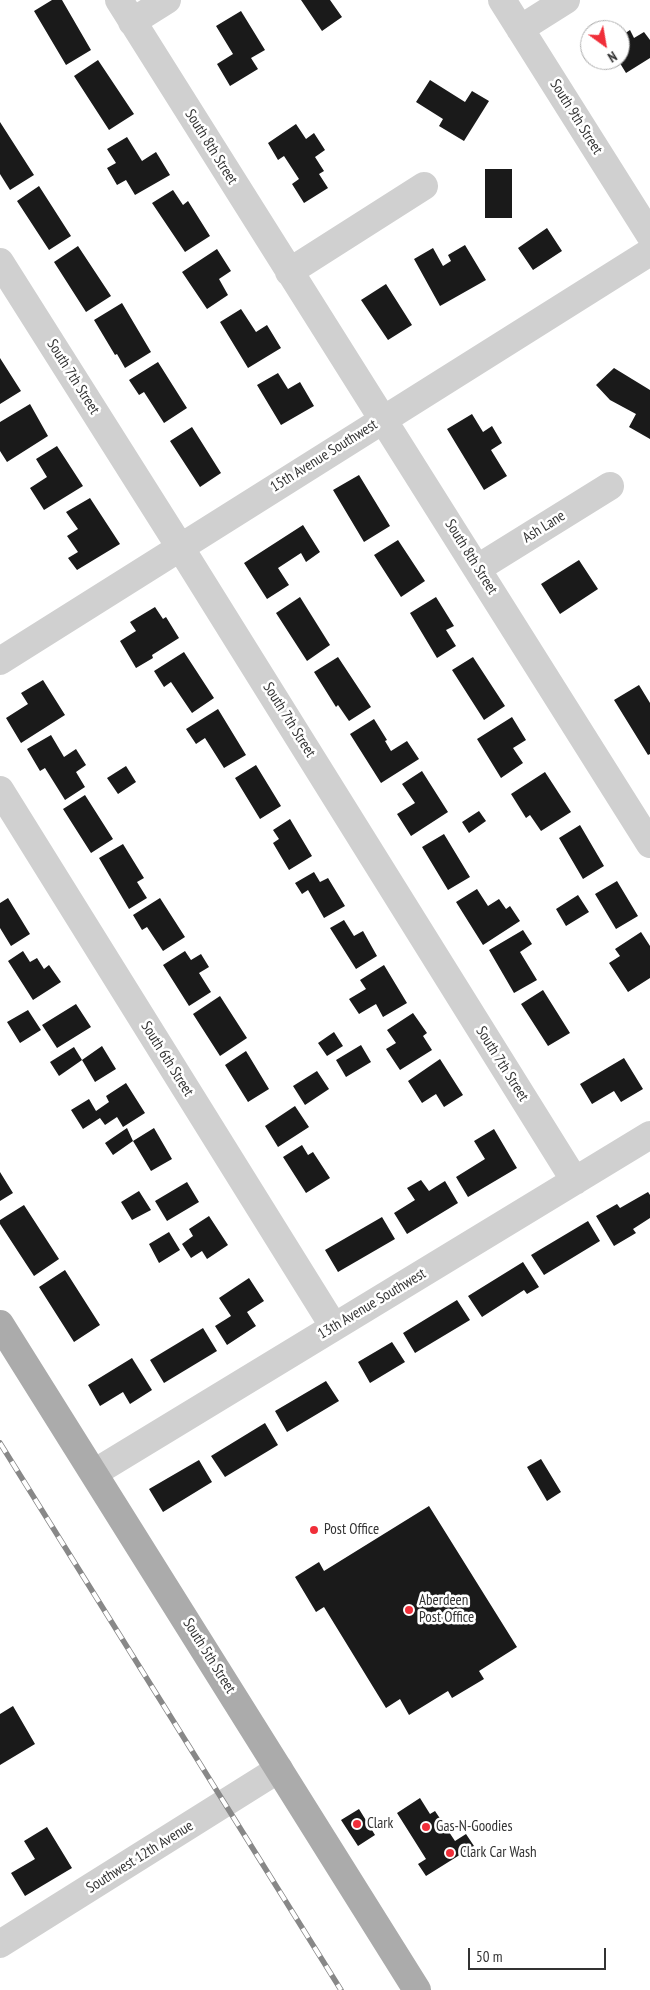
<!DOCTYPE html>
<style>
body{margin:0}
#map{position:relative;width:650px;height:1990px;overflow:hidden;background:#fff;font-family:"PT Sans Narrow",sans-serif}
canvas{display:block}
.north{position:absolute;left:580px;top:20px;width:50px;height:50px;box-sizing:border-box;background:#fff;border:1px solid #adadad;border-radius:50%;rotate:148deg;font-size:14px;font-weight:700;line-height:20px;text-align:center;color:#333}
.north::after{content:'';display:block;margin:auto;width:18px;height:22px;background:#f02e39;clip-path:polygon(50% 0,100% 100%,50% 72%,0 100%)}
.scale{position:absolute;left:468px;top:1948px;width:138px;height:22px;box-sizing:border-box;border:2px solid #333;border-top:0;padding-left:6px;font-size:15px;line-height:18px;white-space:nowrap;color:#333;-webkit-text-stroke:4px #fff;paint-order:stroke}
</style>
<div id="map">
<canvas width="650" height="1990"></canvas>
<div class="north">N</div>
<div class="scale">50 m</div>
</div>
<script>
const ctx = document.querySelector('canvas').getContext('2d');
ctx.lineJoin = 'round';
function fill(path, color) {
  ctx.fillStyle = color;
  ctx.fill(path, 'evenodd');
}
function shape(rows) {
  const path = new Path2D();
  for (const r of rows) {
    path.moveTo(r[0], r[1]);
    for (let i = 2; i < r.length; i += 2) path.lineTo(r[i], r[i + 1]);
  }
  return path;
}
function trace(path, color, width, dash) {
  ctx.strokeStyle = color;
  ctx.lineWidth = width;
  ctx.lineCap = dash ? 'butt' : 'round';
  ctx.setLineDash(dash || []);
  ctx.stroke(path);
}
function drawText(font, color, halo, rows, align = 'center') {
  ctx.font = font + ' "PT Sans Narrow",sans-serif';
  ctx.lineWidth = 5;
  ctx.setLineDash([]);
  ctx.textBaseline = 'middle';
  ctx.strokeStyle = halo;
  ctx.fillStyle = color;
  for (const [text, x, y, turn = 0] of rows) {
    ctx.save();
    ctx.translate(x, y);
    ctx.rotate((+turn || 0) * Math.PI / 180);
    ctx.textAlign = isNaN(turn) ? turn : align;
    if (halo) ctx.strokeText(text, 0, 0);
    ctx.fillText(text, 0, 0);
    ctx.restore();
  }
}
const building = shape([
 [52,0,62,0,91,50,66,65,34,11],
 [301,0,330,0,342,17,322,31],
 [241,11,265,50,251,58,258,69,230,86,217,64,233,54,216,26],
 [619,26,624,34,630,30,634,38,644,32,650,40,650,58,626,73,618,60,620,60,620,30,612,30],
 [98,60,134,114,109,130,74,76],
 [430,80,465,102,472,91,489,101,464,141,439,126,443,119,416,102],
 [0,122,34,175,10,190,0,174],
 [296,124,306,139,314,133,325,150,315,157,324,171,319,174,328,188,304,203,292,184,299,179,284,156,278,160,268,143],
 [127,137,142,161,156,152,170,175,135,195,126,180,117,185,107,168,116,163,107,149],
 [485,169,512,169,512,218,485,218],
 [39,186,71,236,49,250,17,201],
 [173,190,183,205,188,201,210,236,185,252,152,203],
 [547,228,562,251,533,270,518,248],
 [465,245,486,280,440,306,414,259,433,248,443,266,451,261,448,255],
 [78,246,111,296,86,312,54,262],
 [217,249,231,271,219,279,228,295,207,309,182,272],
 [386,284,412,325,388,340,361,300],
 [122,303,151,352,125,368,117,354,115,355,94,320],
 [241,309,256,332,267,325,281,348,248,368,220,322],
 [0,358,21,391,0,404],
 [158,362,187,408,164,423,144,392,139,395,129,380],
 [614,368,650,390,650,439,629,427,636,414,610,400,596,385],
 [278,373,288,389,300,382,314,406,281,425,257,385],
 [30,404,48,436,7,462,0,451,0,422],
 [472,414,483,432,492,426,502,443,491,450,507,476,484,490,447,429],
 [192,427,221,473,200,487,170,441],
 [57,446,83,486,44,510,30,488,47,477,36,459],
 [359,475,390,526,364,542,333,490],
 [90,498,120,544,77,570,68,558,78,552,67,536,78,529,66,512],
 [303,525,320,552,306,562,301,553,278,568,289,585,267,599,244,563],
 [398,540,425,581,401,597,374,555],
 [579,560,598,589,560,614,541,584],
 [300,597,330,645,307,661,276,613],
 [436,597,454,626,446,630,456,646,437,658,410,613],
 [155,607,163,619,166,617,179,638,152,655,153,658,136,668,120,641,136,631,130,622],
 [184,652,214,698,192,713,171,682,164,687,154,671],
 [338,657,371,707,349,721,338,705,336,707,314,672],
 [473,657,505,706,484,720,452,670],
 [43,680,65,715,21,743,6,718,28,704,21,693],
 [639,685,650,703,650,754,648,755,614,700],
 [218,709,246,755,224,768,205,738,196,744,186,729],
 [512,717,526,740,513,748,523,763,501,778,477,739],
 [374,719,387,740,385,741,391,751,407,741,419,759,381,783,350,734],
 [51,735,64,757,76,749,86,765,76,772,85,787,65,800,45,768,40,771,27,749],
 [256,765,281,806,260,819,235,778],
 [126,766,136,782,118,794,107,778],
 [422,771,448,812,411,836,397,814,415,803,402,784],
 [545,772,571,812,541,831,530,815,526,818,511,794],
 [85,795,113,839,91,853,63,809],
 [479,811,486,821,469,833,462,822],
 [290,819,312,856,289,870,273,843,279,839,273,830],
 [580,825,604,866,583,879,559,838],
 [444,834,470,877,448,890,422,847],
 [123,844,144,878,137,882,147,898,129,909,99,858],
 [314,872,320,882,328,878,345,906,324,918,308,890,302,894,295,883],
 [617,881,638,916,616,929,595,894],
 [477,889,488,906,499,899,506,909,510,906,520,921,483,945,456,902],
 [578,895,589,912,566,926,556,909],
 [8,898,30,934,11,946,0,928,0,903],
 [160,898,185,937,163,951,147,927,142,930,133,915],
 [344,920,354,936,363,931,377,956,356,969,330,928],
 [523,930,532,944,520,952,537,980,514,993,489,950],
 [641,932,650,946,650,978,628,992,609,963,620,956,615,949],
 [23,951,30,962,37,958,44,969,49,965,61,982,33,1000,8,961],
 [185,951,191,960,201,954,209,967,199,973,211,992,189,1006,163,965],
 [384,965,407,1003,383,1017,376,1004,359,1014,349,999,366,989,360,980],
 [543,990,570,1033,548,1046,521,1004],
 [220,996,247,1038,220,1056,193,1014],
 [76,1004,91,1027,57,1048,42,1025],
 [28,1010,41,1030,20,1043,7,1022],
 [413,1013,427,1033,423,1036,432,1050,400,1070,386,1049,396,1043,387,1030],
 [334,1032,343,1046,327,1056,318,1043],
 [361,1045,371,1062,346,1077,336,1060],
 [102,1046,116,1069,95,1082,82,1060],
 [74,1047,82,1060,59,1076,50,1062],
 [246,1051,269,1089,248,1102,225,1065],
 [624,1058,643,1089,621,1102,614,1091,592,1104,580,1084],
 [440,1059,463,1095,444,1107,436,1094,422,1103,408,1081],
 [317,1071,329,1089,305,1105,293,1086],
 [126,1083,145,1113,123,1127,117,1117,105,1125,100,1118,83,1129,71,1110,89,1099,96,1111,109,1102,106,1096],
 [295,1106,309,1127,278,1147,265,1126],
 [127,1128,133,1141,154,1128,172,1159,151,1171,133,1141,113,1155,105,1143],
 [494,1129,517,1168,468,1197,456,1177,485,1159,474,1141],
 [302,1145,308,1155,313,1152,330,1178,306,1193,283,1157],
 [0,1172,13,1193,0,1201],
 [421,1180,429,1191,445,1181,458,1203,407,1234,394,1213,415,1200,407,1188],
 [187,1182,199,1202,167,1221,155,1201],
 [139,1191,151,1210,132,1220,121,1202],
 [648,1192,650,1195,650,1218,633,1229,636,1233,614,1246,596,1216,617,1204,620,1208],
 [24,1205,59,1259,34,1276,0,1224,0,1220],
 [209,1216,228,1245,207,1259,202,1251,191,1258,182,1244,193,1236,189,1229],
 [382,1217,395,1239,338,1272,325,1250],
 [588,1221,600,1241,544,1275,531,1255],
 [169,1232,180,1250,159,1263,149,1244],
 [523,1262,539,1287,527,1294,524,1290,482,1317,468,1296],
 [65,1270,100,1325,74,1342,39,1287],
 [249,1278,264,1301,247,1312,256,1326,227,1345,215,1326,231,1316,219,1298],
 [457,1300,470,1320,415,1353,403,1333],
 [203,1328,217,1351,164,1383,150,1360],
 [392,1342,405,1362,370,1383,358,1362],
 [132,1358,152,1390,130,1404,123,1392,100,1406,88,1385],
 [326,1381,339,1401,287,1432,275,1411],
 [265,1423,278,1445,225,1477,211,1456],
 [541,1459,561,1492,547,1501,527,1467],
 [199,1460,212,1482,163,1512,149,1489],
 [429,1506,517,1647,479,1671,484,1679,452,1698,448,1691,409,1715,400,1699,386,1708,324,1607,316,1612,295,1577,319,1562,324,1571],
 [13,1706,35,1744,0,1765,0,1714],
 [420,1798,430,1814,435,1811,455,1841,466,1834,474,1846,426,1876,418,1864,426,1859,397,1813],
 [359,1809,375,1835,358,1846,341,1820],
 [47,1827,72,1868,25,1896,11,1873,35,1859,24,1841]
]);
const minor = shape([
 [119,0,650,844],
 [502,0,650,235],
 [132,22,167,0],
 [520,29,566,0],
 [0,262,180,547,575,1181],
 [289,272,424,186],
 [478,568,610,486],
 [0,661,650,252],
 [0,790,334,1327],
 [94,1473,650,1135],
 [0,1944,279,1769]
]);
const major = shape([
 [0,1324,417,1990]
]);
const rail = shape([
 [0,1443,341,1990]
]);
const markers = [
 [314,1530,5,"#f02e39"],
 [409,1610,5,"#f02e39"],
 [357,1824,5,"#f02e39"],
 [426,1827,5,"#f02e39"],
 [450,1853,5,"#f02e39"]
];
const streetNames = [
 ["South 9th Street",576,117,58],
 ["South 8th Street",211,147,58],
 ["South 7th Street",73,377,58],
 ["15th Avenue Southwest",324,456,-32],
 ["Ash Lane",544,527,-32],
 ["South 8th Street",471,557,58],
 ["South 7th Street",289,720,58],
 ["South 6th Street",167,1059,58],
 ["South 7th Street",502,1064,58],
 ["13th Avenue Southwest",372,1304,-31],
 ["South 5th Street",209,1656,58],
 ["Southwest 12th Avenue",140,1857,-32]
];
const poiNames = [
 ["Post Office",324,1530],
 ["Aberdeen",419,1601],
 ["Post Office",419,1618],
 ["Clark",367,1824],
 ["Gas-N-Goodies",436,1827],
 ["Clark Car Wash",460,1853]
];
fill(building, '#1a1a1a');
trace(minor, '#d0d0d0', 28);
trace(major, '#ababab', 28);
trace(rail, '#888', 5.5);
trace(rail, '#fff', 4, [11]);
for (const [x, y, r, color] of markers) {
  const dot = new Path2D();
  dot.arc(x, y, r, 0, 2 * Math.PI);
  ctx.fillStyle = color;
  ctx.fill(dot);
  trace(dot, '#fff', 2);
}
drawText('15px', '#333', '#fff', streetNames);
drawText('15px', '#333', '#fff', poiNames, 'left');
</script>
